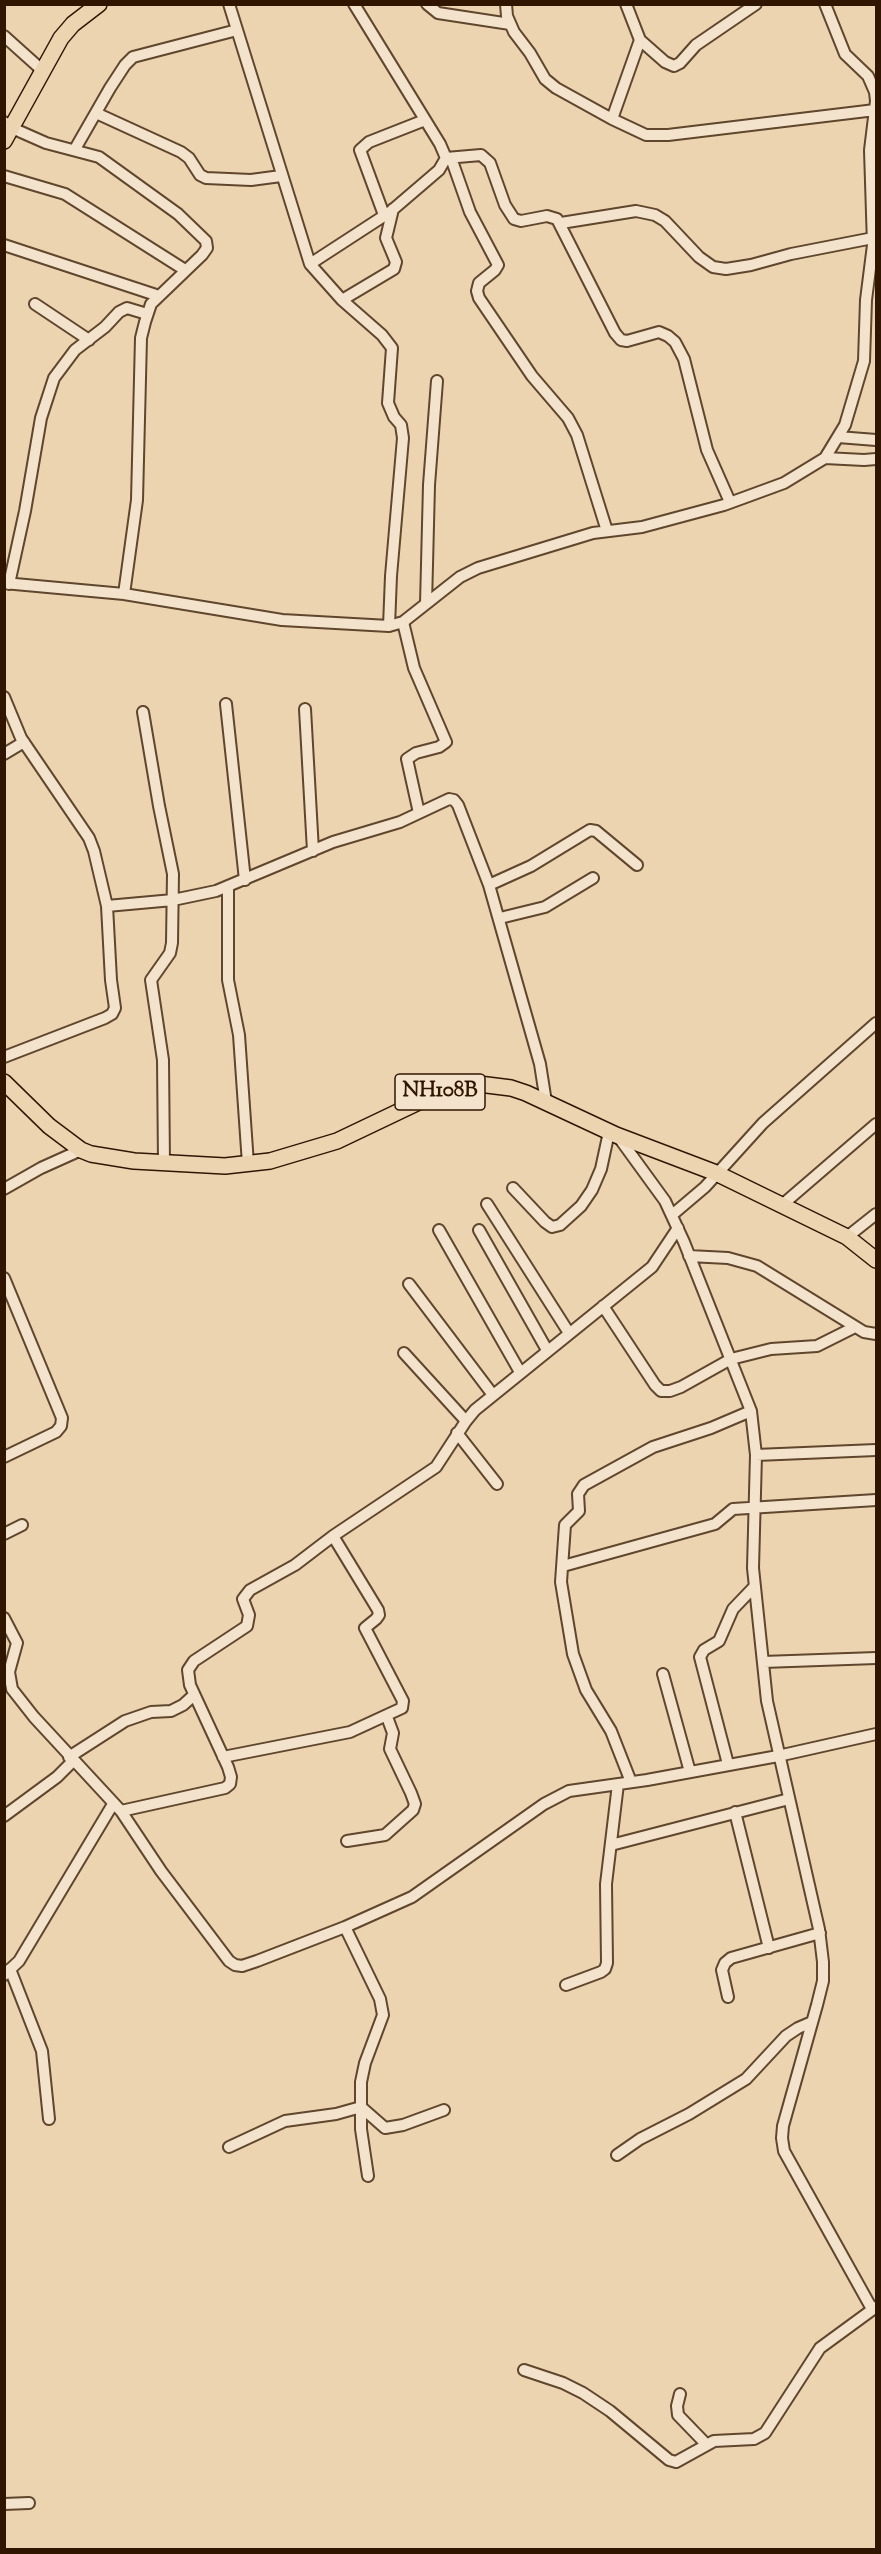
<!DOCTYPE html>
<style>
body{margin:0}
#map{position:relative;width:881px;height:2554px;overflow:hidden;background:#ecd4b1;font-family:"Sorts Mill Goudy",serif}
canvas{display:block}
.frame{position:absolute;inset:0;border:6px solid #301600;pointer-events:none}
</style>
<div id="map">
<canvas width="881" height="2554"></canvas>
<div class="frame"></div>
</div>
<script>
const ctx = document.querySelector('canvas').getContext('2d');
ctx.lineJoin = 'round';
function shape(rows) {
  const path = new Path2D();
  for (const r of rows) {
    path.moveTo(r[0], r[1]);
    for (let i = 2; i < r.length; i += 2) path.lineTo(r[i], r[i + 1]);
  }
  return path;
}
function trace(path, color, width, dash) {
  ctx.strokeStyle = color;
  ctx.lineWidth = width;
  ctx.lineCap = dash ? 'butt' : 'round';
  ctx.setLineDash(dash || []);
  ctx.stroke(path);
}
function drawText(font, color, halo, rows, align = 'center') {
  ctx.font = font + ' "Sorts Mill Goudy",serif';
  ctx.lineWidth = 4.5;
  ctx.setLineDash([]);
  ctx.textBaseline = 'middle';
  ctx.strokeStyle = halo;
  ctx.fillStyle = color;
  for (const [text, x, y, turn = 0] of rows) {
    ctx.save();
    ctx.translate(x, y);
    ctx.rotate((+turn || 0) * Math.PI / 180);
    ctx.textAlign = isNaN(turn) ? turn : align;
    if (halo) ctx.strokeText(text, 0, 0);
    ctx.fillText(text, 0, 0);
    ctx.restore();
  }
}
const minor = shape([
 [229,4,310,264,390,212,439,170,446,158,440,144,354,4],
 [427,4,438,13,510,24],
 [506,4,507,16,514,32,530,53,545,79,556,88,612,119,646,135,668,135,875,110],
 [4,36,43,71],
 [640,40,665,62,674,66,680,63,696,45,756,4],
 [96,113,181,152,189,158,200,175,206,178,251,180,281,176],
 [612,119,640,40,626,4],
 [4,122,12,128,46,143,99,157,178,214,206,241,207,248,202,255,151,304,145,322,141,338,137,500,124,594],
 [75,149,110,88,125,65,133,57,237,30],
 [446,158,481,155,490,163,505,205,514,219,521,221,547,216,557,219,615,333,621,340,627,341,659,332,668,336,675,342,684,359,707,450,730,502],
 [451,158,470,212,498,265,495,270,479,283,477,291,479,298,532,376,568,418,577,435,607,531],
 [4,176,65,194,185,270],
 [384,215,360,150,369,142,425,120],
 [561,223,636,211,655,215,665,221,699,257,713,267,726,269,751,265,791,254,873,238],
 [4,245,159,296],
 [310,264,342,300,382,335,392,348,388,403,394,417,401,425,403,438,391,576,389,626],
 [342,300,394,269,396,262,386,238,393,209],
 [35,304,89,340],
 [838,437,876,440],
 [825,458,864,460,876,459],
 [4,583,124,594,282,620,389,626,403,622,460,577,478,568,593,533,642,527,724,505,784,483,825,458,845,425,864,361,866,300,873,245,870,150,876,101,875,92,868,76,845,54,825,4],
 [9,584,25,511,41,418,54,378,75,350,105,327,119,312,127,308,147,314],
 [426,604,429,485,437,381],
 [403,622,414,668,446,742,439,747,416,753,407,759,419,813],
 [4,697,21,738,89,838,94,851,107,906,111,980,115,1008,112,1014,105,1018,4,1057],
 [226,704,245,880],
 [305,709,313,851],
 [143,712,159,806,173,874,172,943,170,953,151,980,163,1060,164,1163],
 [4,754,24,742],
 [228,886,228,980,239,1035,248,1164],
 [107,906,173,900,216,891,333,842,400,822,449,799,454,800,458,805,489,885],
 [500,918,545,907,593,878],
 [546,1102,540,1064,489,885,531,866,590,830,596,831,637,865],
 [617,1135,665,1201,684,1242,751,1411,756,1455,753,1568,767,1701,819,1929,823,1962,823,1981,817,2005,783,2126,782,2138,784,2151,872,2309],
 [513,1188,545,1222,552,1227,560,1225,581,1206,592,1190,601,1169,609,1132],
 [4,1189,41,1168,81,1150],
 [487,1204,569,1333],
 [782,1205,876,1124],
 [672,1215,705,1187,763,1123,876,1023],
 [439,1230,520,1372],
 [479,1230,547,1350],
 [847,1237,876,1214],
 [689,1256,728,1258,757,1266,864,1332,876,1334],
 [4,1278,62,1418,61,1426,56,1432,4,1457],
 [409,1284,493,1395],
 [603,1306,655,1385,661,1391,670,1391,681,1387,731,1359,771,1349,817,1346,855,1327],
 [404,1353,466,1421],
 [457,1433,497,1484],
 [756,1455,876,1450],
 [4,1534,22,1525],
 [563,1566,715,1524,733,1509,876,1500],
 [4,1618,17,1643,9,1672,12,1689,34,1717,121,1811,161,1871,229,1961,235,1965,242,1966,257,1961,345,1927,412,1897,544,1804,569,1791,647,1780,778,1756,876,1734],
 [763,1662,876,1658],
 [663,1674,690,1772],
 [69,1757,125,1721,151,1712,171,1711,183,1705,194,1695],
 [223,1757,350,1732,402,1708,403,1701,365,1628,376,1619,379,1615,378,1610,333,1536],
 [728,1764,700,1657,704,1650,719,1641,733,1609,755,1586],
 [631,1782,611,1731,586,1690,573,1654,561,1582,565,1525,579,1511,578,1494,584,1485,653,1447,711,1428,751,1411],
 [121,1811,225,1788,230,1784,231,1777,228,1767,190,1685,188,1670,194,1661,247,1626,249,1615,243,1599,250,1590,295,1565,333,1536,436,1467,466,1421,475,1410,652,1267,678,1228],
 [735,1812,769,1948],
 [4,1816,57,1777,73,1761],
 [347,1841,385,1835,413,1810,415,1804,411,1793,390,1749,393,1733,387,1717],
 [611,1845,789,1799],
 [345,1927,380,1999,383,2015,365,2063,361,2082,361,2129,368,2176],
 [10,1969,42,2051,49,2119],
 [4,1975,19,1961,113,1804],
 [566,1985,601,1972,605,1969,607,1963,606,1884,618,1784],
 [728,1997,722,1970,725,1963,731,1958,820,1933],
 [229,2147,285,2121,336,2114,361,2107,385,2128,403,2125,444,2110],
 [617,2155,640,2139,689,2114,746,2079,786,2036,798,2028,812,2022],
 [524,2370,563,2383,583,2393,610,2411,669,2460,676,2462,714,2441,754,2439,765,2433,820,2348,876,2307],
 [680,2394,677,2406,678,2415,706,2444],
 [4,2504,29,2503]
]);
const highway = shape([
 [4,141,61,38,73,24,99,4],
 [4,1082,49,1126,81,1150,91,1154,134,1161,225,1166,270,1161,337,1141,444,1090,479,1084,511,1088,526,1093,616,1135,716,1173,847,1237,876,1260]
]);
const shields = [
 [440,1092,90]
];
const shieldNames = [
 ["NH108B",440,1092]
];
trace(minor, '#5f462c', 14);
trace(highway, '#301600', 18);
trace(minor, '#f3e3cc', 10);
trace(highway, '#ecd4b1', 15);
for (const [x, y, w] of shields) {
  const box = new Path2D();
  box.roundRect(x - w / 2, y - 18, w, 36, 4.5);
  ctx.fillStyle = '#f3e3cc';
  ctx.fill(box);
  trace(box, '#301600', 1.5);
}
drawText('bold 21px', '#301600', null, shieldNames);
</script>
